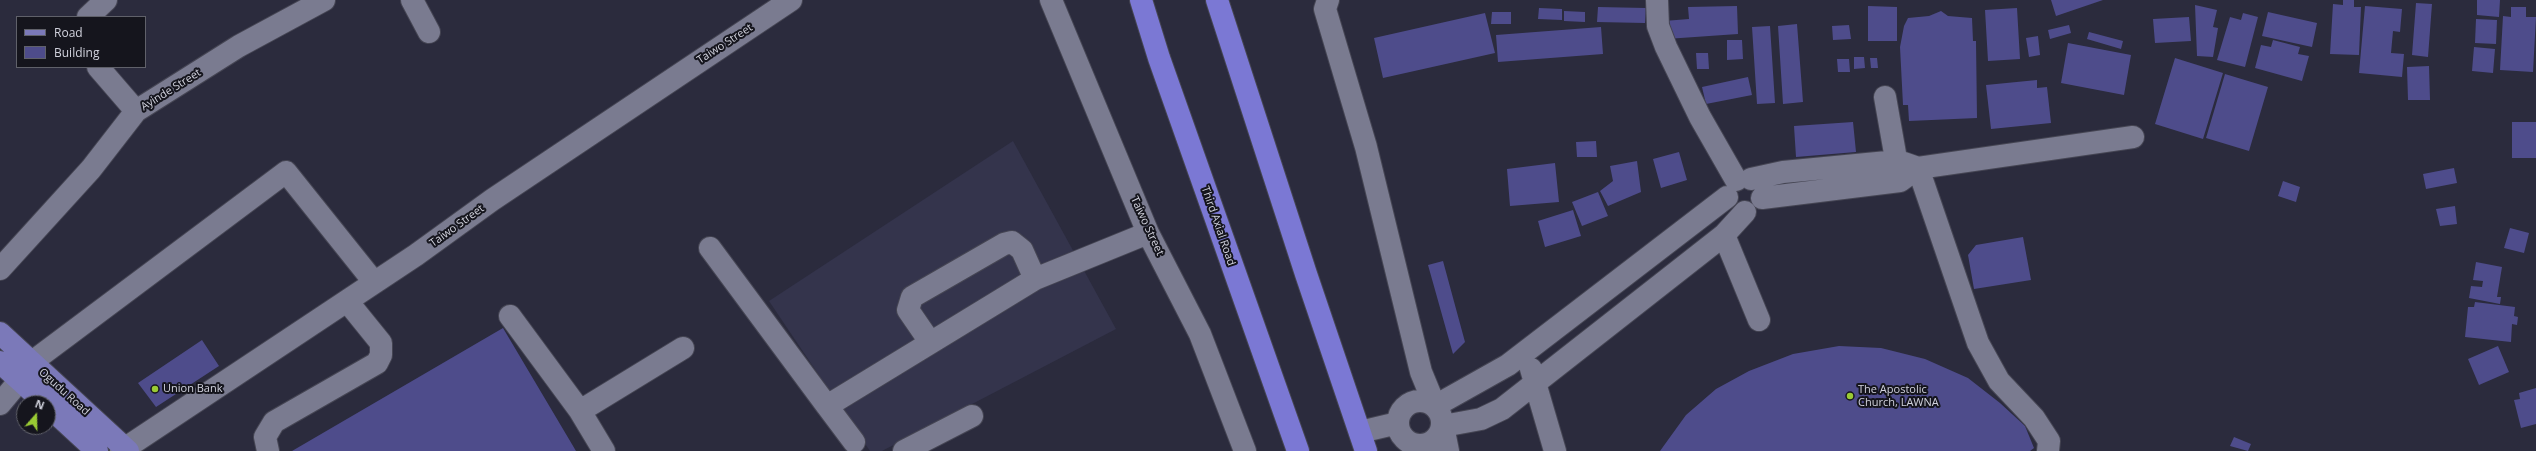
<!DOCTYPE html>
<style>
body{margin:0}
#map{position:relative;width:2536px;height:451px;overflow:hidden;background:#2b2b3d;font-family:"Open Sans",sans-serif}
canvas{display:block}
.legend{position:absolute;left:16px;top:16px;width:130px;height:52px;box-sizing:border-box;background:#15151d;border:1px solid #60616a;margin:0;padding:5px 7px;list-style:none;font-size:12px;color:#d1d2dd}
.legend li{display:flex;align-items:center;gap:8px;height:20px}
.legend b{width:20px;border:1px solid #60616a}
.north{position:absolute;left:16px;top:395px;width:40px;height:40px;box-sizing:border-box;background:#15151d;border:1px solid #60616a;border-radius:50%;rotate:20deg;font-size:11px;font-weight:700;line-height:16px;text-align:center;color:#d1d2dd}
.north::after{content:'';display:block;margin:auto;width:14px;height:18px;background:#9acb34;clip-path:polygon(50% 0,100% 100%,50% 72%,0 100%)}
</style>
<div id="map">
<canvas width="2536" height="451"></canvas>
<ul class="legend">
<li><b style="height:5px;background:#7b79b9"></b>Road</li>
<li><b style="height:11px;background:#4e4c8b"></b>Building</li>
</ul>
<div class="north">N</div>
</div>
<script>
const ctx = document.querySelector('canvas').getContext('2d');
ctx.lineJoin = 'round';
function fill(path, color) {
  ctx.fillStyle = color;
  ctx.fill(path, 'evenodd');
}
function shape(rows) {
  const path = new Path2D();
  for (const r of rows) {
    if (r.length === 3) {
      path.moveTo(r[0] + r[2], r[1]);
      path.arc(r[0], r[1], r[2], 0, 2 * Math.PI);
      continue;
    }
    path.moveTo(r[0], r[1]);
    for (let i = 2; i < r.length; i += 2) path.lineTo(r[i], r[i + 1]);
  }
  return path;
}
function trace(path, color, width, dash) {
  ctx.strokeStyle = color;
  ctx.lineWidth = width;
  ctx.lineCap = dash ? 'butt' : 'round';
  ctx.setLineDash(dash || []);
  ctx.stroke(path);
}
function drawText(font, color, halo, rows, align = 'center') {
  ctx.font = font + ' "Open Sans",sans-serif';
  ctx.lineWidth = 4;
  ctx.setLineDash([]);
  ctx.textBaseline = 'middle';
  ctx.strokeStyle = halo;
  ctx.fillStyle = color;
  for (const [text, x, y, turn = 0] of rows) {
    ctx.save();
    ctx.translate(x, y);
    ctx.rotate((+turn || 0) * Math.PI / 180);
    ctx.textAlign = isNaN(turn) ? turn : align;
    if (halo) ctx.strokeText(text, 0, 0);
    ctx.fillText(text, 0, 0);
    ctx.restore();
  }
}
const built = shape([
 [1013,141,1116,329,882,451,870,451,769,301]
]);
const building = shape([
 [2051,0,2103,0,2056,16],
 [2343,0,2354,0,2354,7,2361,7,2359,55,2330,54,2333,4,2343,5],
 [2477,0,2500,0,2499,17,2477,15],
 [2416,3,2432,4,2428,57,2412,55],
 [2195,5,2217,10,2213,27,2218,28,2213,57,2197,56],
 [1737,6,1738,34,1666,39,1664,21,1689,19,1688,7],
 [1868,6,1897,7,1897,41,1868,41],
 [2365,6,2402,9,2400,32,2393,31,2391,53,2404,54,2402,77,2359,73],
 [1598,7,1646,8,1645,23,1597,22],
 [2511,7,2526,7,2526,17,2536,17,2533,72,2500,70,2503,16,2511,17],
 [1539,8,1562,9,1562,20,1538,19],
 [2017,8,2020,59,1988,61,1985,10],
 [1564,11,1585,12,1585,22,1564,21],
 [1941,11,1948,16,1972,18,1973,41,1976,41,1977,118,1909,121,1908,105,1903,105,1900,47,1904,26,1908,18,1929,16],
 [1492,12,1511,12,1511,24,1491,24],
 [2268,12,2317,23,2312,47,2262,36],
 [1485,13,1495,53,1383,78,1374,38],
 [2243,13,2258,17,2245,67,2217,60,2230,17,2241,20],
 [2189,17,2191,41,2155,43,2153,19],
 [2476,19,2497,20,2496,44,2475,43],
 [1797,24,1803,102,1783,104,1778,26],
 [1849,25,1851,39,1833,40,1832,26],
 [2069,25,2071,33,2050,39,2048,30],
 [1770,26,1775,103,1757,104,1752,27],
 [1601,27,1603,54,1498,62,1496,35],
 [2089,32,2123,41,2121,49,2087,39],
 [2038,36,2040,55,2029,57,2026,38],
 [1727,40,1742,40,1743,59,1727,60],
 [2273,40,2300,47,2298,54,2309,56,2302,81,2255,68,2261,45,2271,47],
 [2068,43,2131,55,2124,95,2061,83],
 [2474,47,2495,49,2493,73,2472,71],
 [1696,53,1708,53,1709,69,1697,69],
 [1854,57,1864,57,1865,68,1854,69],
 [1870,58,1877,58,1878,68,1871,68],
 [2175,58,2223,73,2203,139,2155,124],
 [1837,59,1849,59,1850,72,1838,72],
 [2429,66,2430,100,2408,100,2407,67],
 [2225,74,2268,87,2249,151,2206,138],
 [1748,77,1752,95,1706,104,1702,87],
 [2037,80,2037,88,2047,87,2051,123,1991,129,1986,85],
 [1853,122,1856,152,1796,157,1794,126],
 [2512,122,2536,122,2536,158,2512,158],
 [1596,141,1597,157,1577,157,1576,142],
 [1679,152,1687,180,1661,188,1653,159],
 [1637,161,1641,192,1608,206,1600,191,1613,181,1610,166],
 [1555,163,1559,202,1510,206,1507,169],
 [2454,168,2457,183,2426,189,2423,174],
 [2283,181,2300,187,2296,202,2278,196],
 [1598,192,1608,216,1582,226,1572,202],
 [2455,206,2457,224,2440,226,2436,209],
 [1573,210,1581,236,1545,247,1538,221],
 [2510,228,2529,233,2524,253,2504,248],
 [2023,237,2031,280,1974,289,1968,255,1976,245],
 [1443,261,1465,342,1453,354,1428,265],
 [2476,262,2502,267,2497,297,2501,297,2500,304,2469,298,2471,286,2482,287,2483,281,2473,280],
 [2475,302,2515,307,2514,316,2518,317,2517,325,2512,324,2511,342,2465,337,2468,307,2474,307],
 [503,328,576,451,292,451],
 [202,340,219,366,156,407,138,383],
 [1839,346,1881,348,1925,359,1968,378,2000,403,2025,426,2034,448,2030,451,1660,451,1686,415,1716,389,1749,371,1793,354],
 [2498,346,2509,372,2479,385,2468,359],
 [2536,388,2536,424,2521,428,2514,400,2520,399,2519,393],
 [2234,437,2251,444,2248,451,2230,446]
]);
const minor = shape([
 [412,0,429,32],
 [1051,0,1148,233,1200,334,1245,451],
 [1328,0,1325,9,1366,147,1421,372,1435,406,1508,365,1727,197],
 [1657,0,1658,26,1666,47,1700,117,1736,180],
 [88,17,106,0],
 [98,67,136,111],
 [1885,97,1899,176],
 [1918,168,1978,343,1999,381,2034,418,2049,441,2048,451],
 [1751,179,1783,172,1898,161,1918,168],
 [1762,198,1900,181,1918,168,2133,137],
 [1724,235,1759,320],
 [710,248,827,406,1035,279,1148,233],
 [0,269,91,169,136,111,239,46,324,0],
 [510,316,580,411,604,451],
 [930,342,908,310,912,297,1004,244,1012,242,1022,250,1035,279],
 [32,362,286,172,374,282],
 [1531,369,1555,451],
 [1420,423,22],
 [0,404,20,380],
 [827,406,854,442],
 [580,411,683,348],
 [1360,432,1398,423],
 [121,451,416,255,492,200,791,0],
 [268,451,265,437,274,422,377,363,381,355,381,343,347,301],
 [904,451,972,416],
 [1448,451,1443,426,1481,419,1502,409,1724,235,1745,212]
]);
const major = shape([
 [0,333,128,451],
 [0,362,45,403],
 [48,406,97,451]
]);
const highway = shape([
 [1141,0,1159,58,1298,451],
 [1217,0,1306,274,1366,451]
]);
const markers = [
 [155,389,4,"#9acb34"],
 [1850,396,4,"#9acb34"]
];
const streetNames = [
 ["Taiwo Street",725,44,-33],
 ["Ayinde Street",171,90,-32],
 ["Taiwo Street",457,226,-36],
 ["Taiwo Street",1147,226,65],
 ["Third Axial Road",1218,226,71],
 ["Ogudu Road",64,392,42]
];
const poiNames = [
 ["Union Bank",163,389],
 ["The Apostolic",1858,390],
 ["Church, LAWNA",1858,403]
];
fill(built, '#34344c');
fill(building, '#4e4c8b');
trace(minor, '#454553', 24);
trace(major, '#454553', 24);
trace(highway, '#454553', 24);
trace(minor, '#7a7b90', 22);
trace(major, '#7b79b9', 22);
trace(highway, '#7b78d4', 22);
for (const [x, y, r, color] of markers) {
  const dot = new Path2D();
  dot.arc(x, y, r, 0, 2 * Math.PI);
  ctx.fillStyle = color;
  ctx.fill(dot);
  trace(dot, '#15151d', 1.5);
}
drawText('11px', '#d1d2dd', '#15151d', streetNames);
drawText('11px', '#d1d2dd', '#15151d', poiNames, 'left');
</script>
